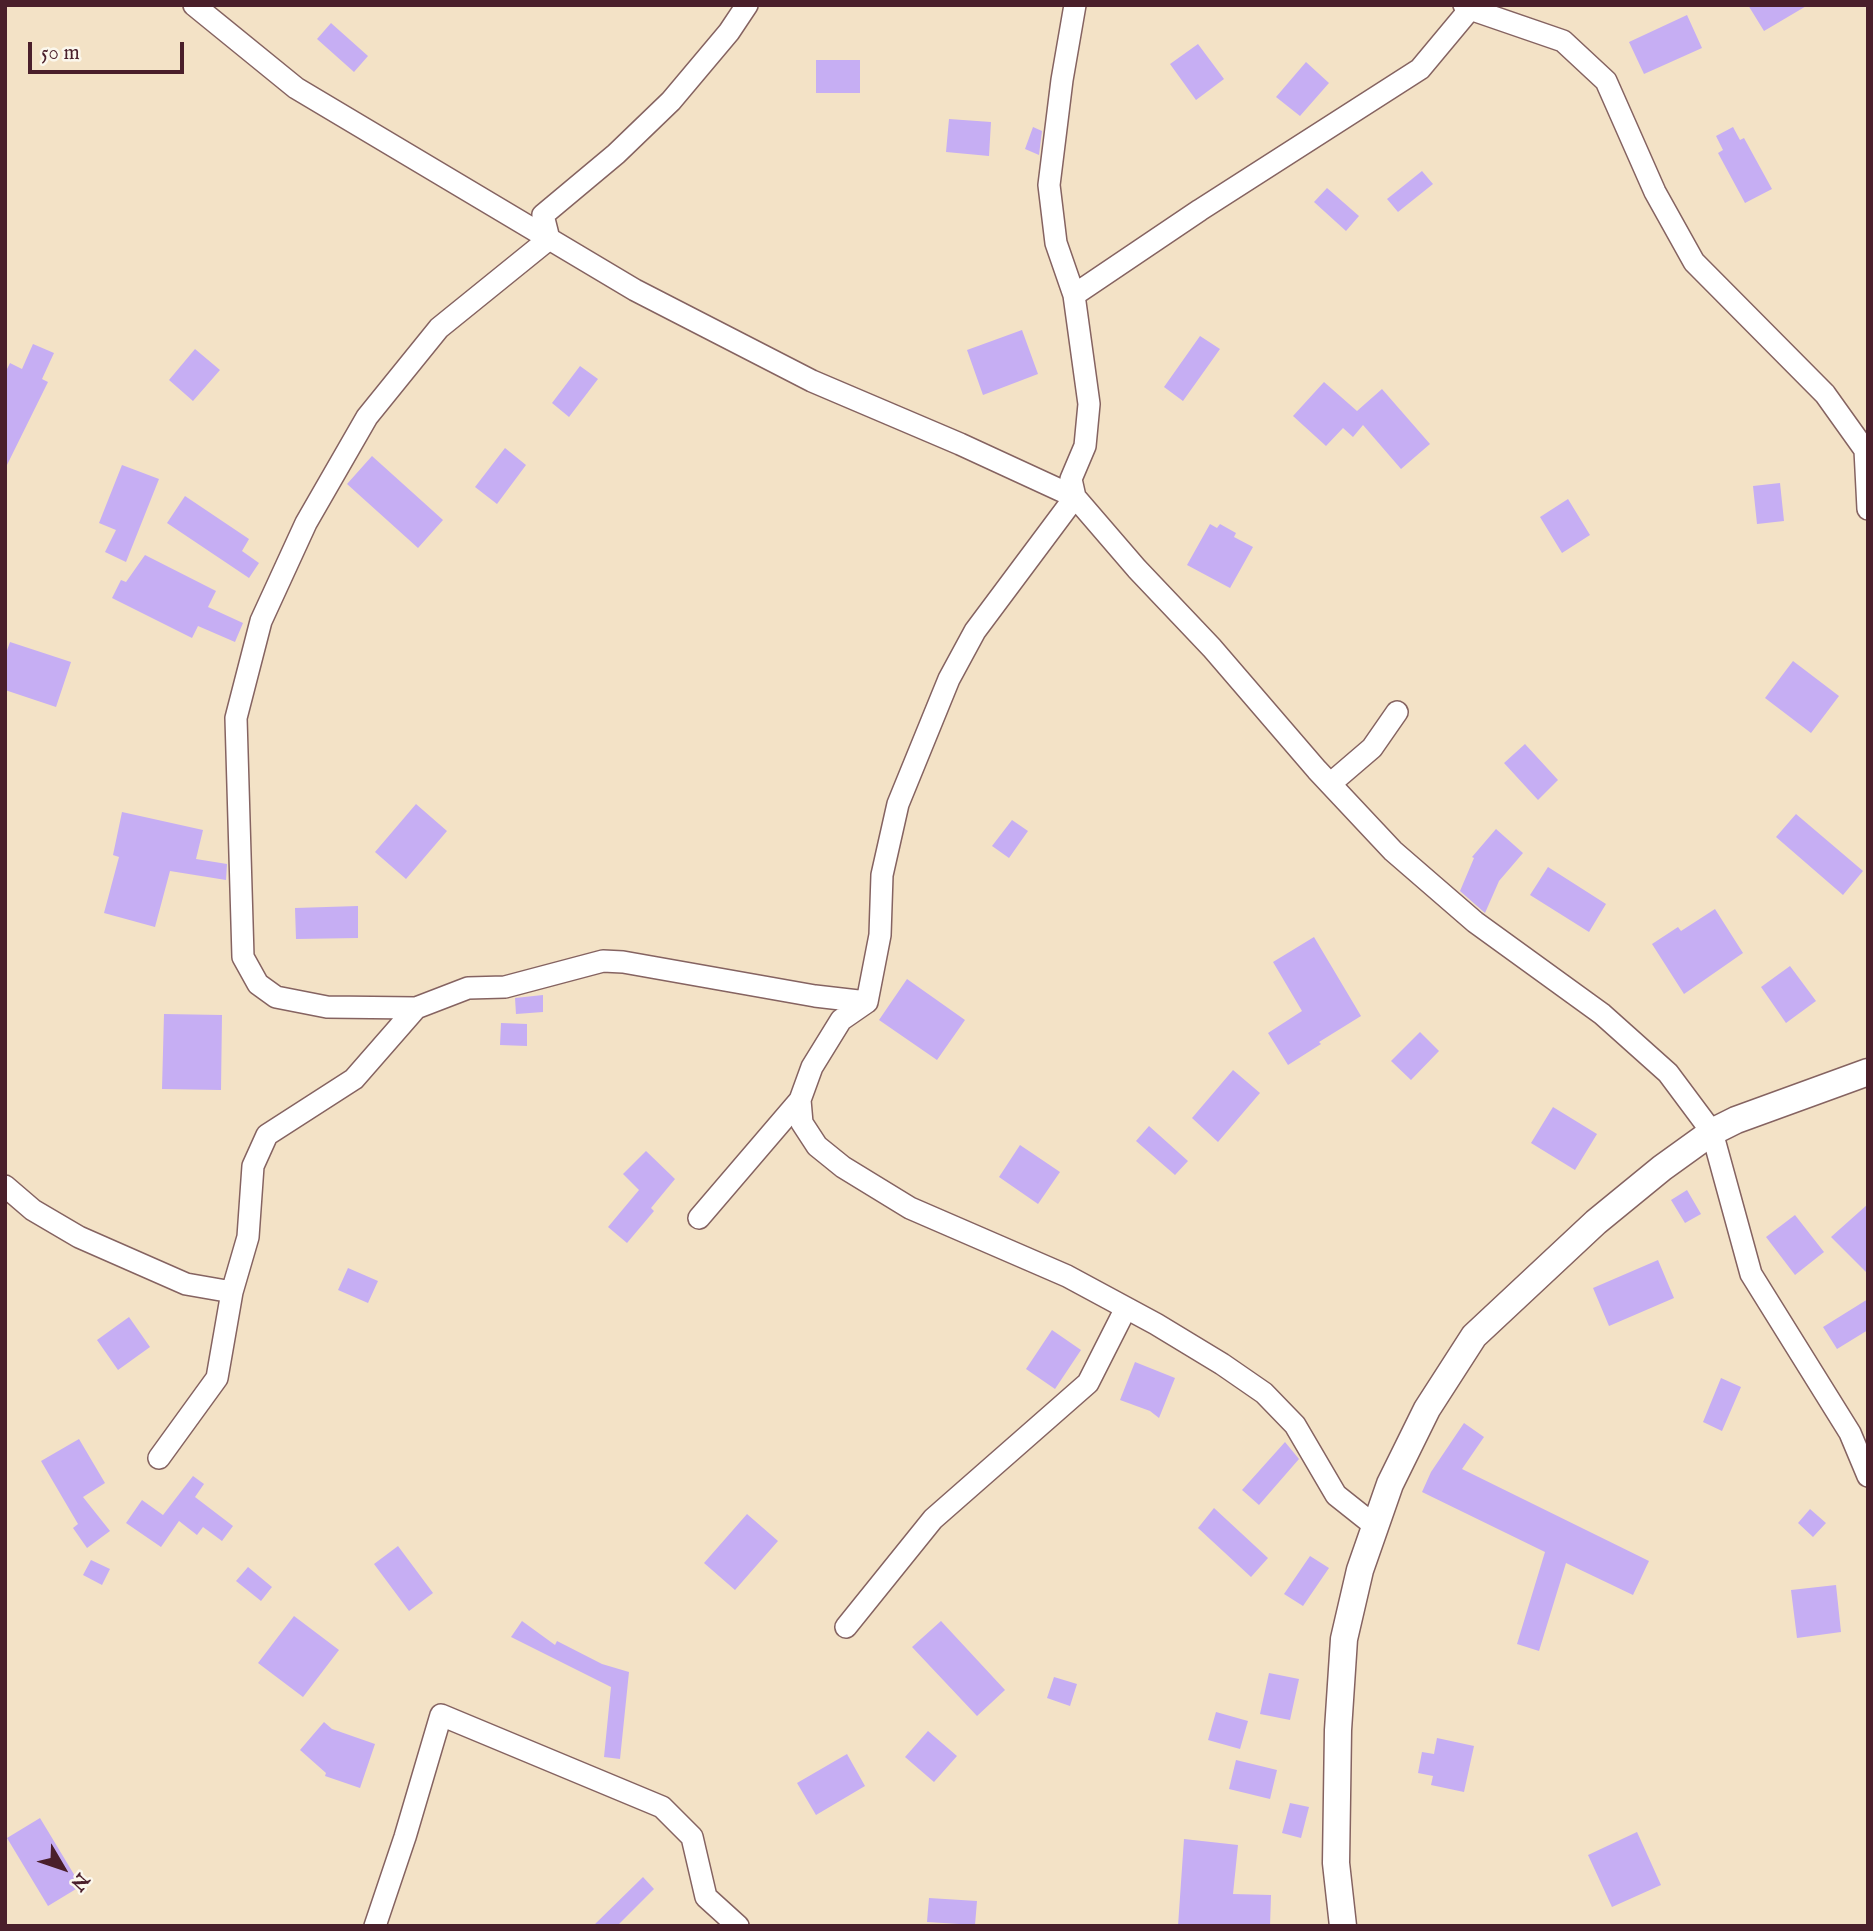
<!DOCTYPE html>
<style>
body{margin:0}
#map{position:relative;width:1873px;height:1931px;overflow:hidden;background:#f3e2c6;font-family:"IM FELL English",serif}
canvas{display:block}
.frame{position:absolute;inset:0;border:7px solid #4a1f2b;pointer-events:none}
.north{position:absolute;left:28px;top:1833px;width:70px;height:70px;-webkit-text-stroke:5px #fbf7ec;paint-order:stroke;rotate:129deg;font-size:19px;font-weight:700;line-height:28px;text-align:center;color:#4a1f2b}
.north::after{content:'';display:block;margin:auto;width:24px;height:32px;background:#4a1f2b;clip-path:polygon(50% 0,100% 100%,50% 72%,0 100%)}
.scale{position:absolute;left:28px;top:42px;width:156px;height:32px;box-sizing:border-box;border:4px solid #4a1f2b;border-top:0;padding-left:9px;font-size:21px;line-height:24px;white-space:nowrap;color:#4a1f2b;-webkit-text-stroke:5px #fbf7ec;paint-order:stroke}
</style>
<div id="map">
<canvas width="1873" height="1931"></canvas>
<div class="frame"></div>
<div class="north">N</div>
<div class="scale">50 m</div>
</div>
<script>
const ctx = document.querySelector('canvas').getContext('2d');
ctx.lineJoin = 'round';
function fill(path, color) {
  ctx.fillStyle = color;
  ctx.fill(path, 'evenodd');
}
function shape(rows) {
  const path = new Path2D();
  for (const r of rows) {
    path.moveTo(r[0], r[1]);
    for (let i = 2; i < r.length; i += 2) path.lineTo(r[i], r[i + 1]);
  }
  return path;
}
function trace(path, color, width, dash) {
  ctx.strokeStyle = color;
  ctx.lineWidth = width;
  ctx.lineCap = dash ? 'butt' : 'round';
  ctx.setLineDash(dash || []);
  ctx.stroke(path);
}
const building = shape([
 [1748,5,1808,5,1764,31],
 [1687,15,1702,48,1644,74,1629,42],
 [331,23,368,56,354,72,317,39],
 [1198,44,1224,79,1196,100,1170,64],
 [816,60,860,60,860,93,816,93],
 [1306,62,1329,83,1300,116,1276,97],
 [949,119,991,122,989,156,946,152],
 [1033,127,1042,131,1039,155,1025,149],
 [1733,127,1740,140,1744,138,1772,189,1745,203,1718,153,1723,150,1716,136],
 [1422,171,1433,184,1398,212,1387,199],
 [1327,188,1359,216,1346,231,1314,202],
 [1022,330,1038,374,983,395,967,350],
 [1200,336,1220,349,1183,401,1164,387],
 [33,344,54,353,42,379,48,382,5,469,5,373,10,363,22,369],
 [195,349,220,370,193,401,169,380],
 [580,366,598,379,569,417,552,403],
 [1324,382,1357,411,1382,389,1430,444,1401,469,1363,425,1353,437,1343,428,1326,446,1293,416],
 [505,448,526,465,497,504,475,487],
 [372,456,443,520,418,548,347,484],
 [122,465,159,479,126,562,105,552,116,530,99,523],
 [1780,483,1784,521,1757,524,1753,486],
 [185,496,249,539,242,551,259,563,249,578,167,523],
 [1568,499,1590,535,1562,553,1540,517],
 [1210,524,1217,528,1220,524,1236,533,1234,537,1253,547,1230,588,1187,565],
 [145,555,216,591,208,607,243,623,235,642,198,626,192,638,112,598,121,580,126,582],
 [10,642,71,662,56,707,5,690,5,656],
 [1793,661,1839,696,1811,733,1765,698],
 [1525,744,1558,780,1538,800,1504,763],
 [416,804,447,831,406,879,375,852],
 [122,812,203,830,196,859,227,864,226,880,170,871,155,927,104,913,119,857,113,855],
 [1796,814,1863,871,1843,895,1776,837],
 [1012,820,1028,831,1009,858,992,846],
 [1496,829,1523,853,1499,881,1485,913,1460,891,1474,858,1472,857],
 [1548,867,1606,904,1589,932,1530,895],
 [358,906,358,938,296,939,295,908],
 [1715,909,1743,953,1684,994,1652,944,1678,927,1681,931],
 [1314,937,1361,1016,1319,1042,1321,1044,1288,1065,1268,1033,1302,1011,1273,962],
 [1790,966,1816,1001,1786,1023,1761,987],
 [907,979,965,1020,937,1060,879,1020],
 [543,995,543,1012,516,1014,515,998],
 [164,1014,222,1015,221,1090,162,1089],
 [501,1023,527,1024,527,1046,500,1045],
 [1420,1032,1439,1051,1411,1080,1391,1061],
 [1233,1070,1260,1093,1218,1142,1192,1118],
 [1553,1107,1597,1134,1575,1170,1531,1143],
 [1149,1126,1188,1161,1175,1175,1136,1141],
 [1020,1145,1060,1172,1038,1204,999,1177],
 [646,1151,675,1179,651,1208,654,1211,627,1243,608,1227,639,1190,623,1174],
 [1687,1190,1701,1214,1685,1223,1671,1200],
 [1868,1204,1868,1274,1831,1237],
 [1795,1215,1824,1252,1795,1275,1766,1237],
 [1658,1260,1674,1298,1609,1326,1593,1288],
 [348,1268,378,1281,368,1303,338,1290],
 [1868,1299,1868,1330,1837,1349,1823,1327],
 [129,1317,150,1347,118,1370,97,1340],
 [1052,1330,1081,1350,1055,1389,1026,1369],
 [1135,1362,1175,1378,1159,1418,1150,1411,1120,1400],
 [1721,1378,1741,1387,1722,1431,1703,1422],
 [1464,1423,1484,1437,1462,1469,1649,1561,1633,1595,1566,1563,1539,1651,1517,1644,1545,1552,1422,1492,1431,1472],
 [79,1439,105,1483,83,1497,110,1531,87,1548,73,1528,78,1524,41,1461],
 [1285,1442,1299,1459,1259,1505,1242,1490],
 [193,1476,204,1484,195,1497,233,1526,222,1541,203,1527,197,1535,179,1521,161,1547,126,1523,142,1500,163,1515],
 [1214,1508,1268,1558,1251,1577,1198,1528],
 [1810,1509,1826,1523,1813,1537,1798,1523],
 [747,1514,778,1541,735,1590,704,1563],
 [398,1546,433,1593,409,1611,374,1564],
 [1310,1556,1329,1568,1303,1606,1284,1594],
 [91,1560,110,1569,102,1585,83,1575],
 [248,1567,272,1587,261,1601,236,1581],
 [1836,1585,1841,1632,1797,1638,1791,1590],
 [294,1616,339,1650,303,1697,258,1663],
 [522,1621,555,1645,557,1641,602,1664,629,1672,620,1759,604,1757,611,1687,511,1637],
 [941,1621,1005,1690,977,1716,912,1647],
 [1269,1673,1299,1679,1290,1720,1260,1714],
 [1054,1677,1077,1684,1070,1706,1047,1698],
 [1216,1712,1248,1721,1240,1749,1208,1740],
 [324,1722,332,1729,375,1744,360,1788,325,1776,326,1773,300,1750],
 [928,1731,957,1756,934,1782,905,1757],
 [1437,1738,1474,1746,1464,1792,1431,1785,1433,1776,1418,1773,1422,1752,1434,1754],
 [847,1754,865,1786,816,1815,797,1783],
 [1236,1760,1277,1770,1270,1799,1229,1789],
 [1290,1803,1309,1807,1301,1838,1282,1833],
 [40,1818,81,1886,48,1906,7,1838],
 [1637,1832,1661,1885,1612,1907,1588,1855],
 [1184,1839,1238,1845,1233,1894,1271,1895,1270,1926,1178,1926],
 [643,1877,654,1889,617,1926,593,1926],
 [929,1898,977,1901,975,1925,927,1922]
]);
const minor = shape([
 [194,5,296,88,635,290,812,381,960,444,1075,497,1137,569,1212,648,1317,770,1393,851,1475,922,1602,1014,1668,1073,1712,1132,1751,1274,1850,1433,1868,1476],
 [747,5,729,32,671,101,616,154,543,215,549,239,439,328,367,417,306,523,261,621,236,718,243,957,258,984,276,997,327,1007,416,1008,468,988,505,987,603,961,623,962,815,996,867,1002],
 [1075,5,1062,80,1049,185,1056,243,1074,295,1089,404,1085,446,1071,479,1075,497,975,631,949,679,898,804,882,875,880,935,867,1002,841,1020,812,1067,800,1100,802,1123,817,1146,843,1167,910,1208,1067,1276,1156,1324,1222,1364,1264,1393,1295,1425,1336,1495,1375,1526],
 [1464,5,1470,9,1563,41,1606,81,1655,192,1694,262,1825,394,1865,450,1868,509],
 [1074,295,1200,210,1420,69,1470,9],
 [1330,784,1372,748,1397,712],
 [5,1186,33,1210,79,1237,186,1284,232,1292],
 [699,1218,800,1100],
 [159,1458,217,1378,232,1292,248,1237,253,1166,267,1135,354,1079,416,1008],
 [846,1627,933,1519,1088,1383,1126,1308],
 [375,1926,405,1837,441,1715,662,1807,692,1837,706,1897,738,1926]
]);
const tertiary = shape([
 [1343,1926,1336,1863,1338,1730,1344,1639,1360,1570,1390,1484,1427,1409,1474,1336,1596,1222,1662,1168,1712,1132,1736,1120,1868,1072]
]);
fill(building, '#c6aef3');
trace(minor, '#856361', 24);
trace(tertiary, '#856361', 29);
trace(minor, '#fff', 21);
trace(tertiary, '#fff', 26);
</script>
